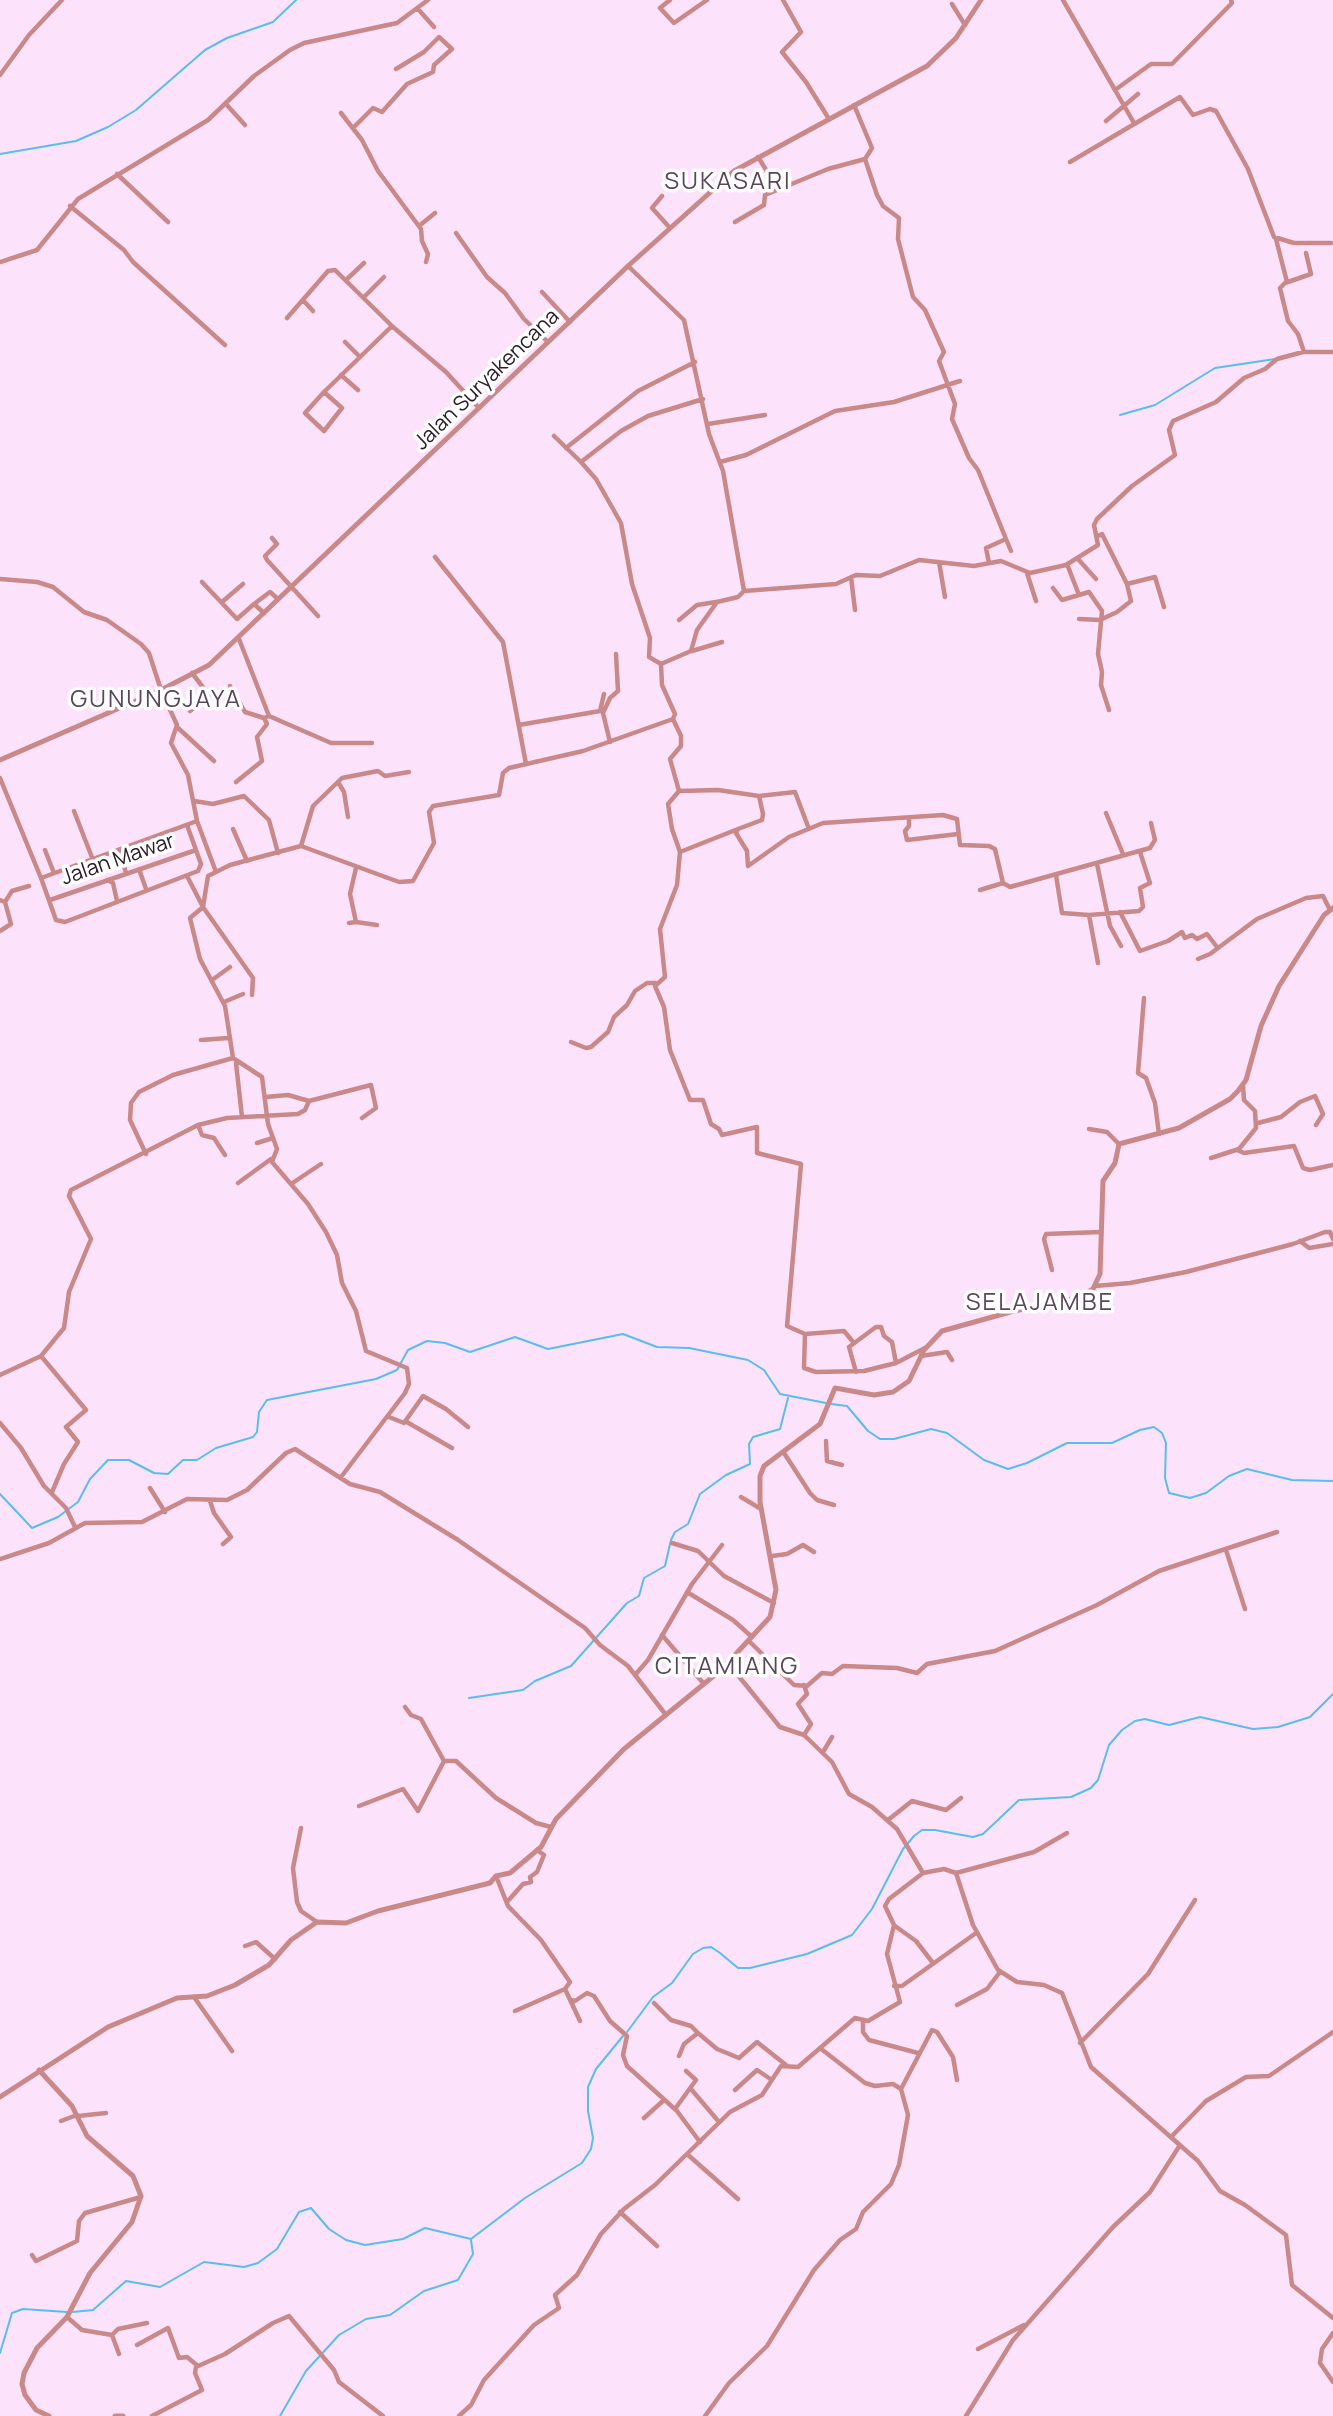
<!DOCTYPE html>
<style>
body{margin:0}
canvas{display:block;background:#fde2fc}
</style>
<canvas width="1333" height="2416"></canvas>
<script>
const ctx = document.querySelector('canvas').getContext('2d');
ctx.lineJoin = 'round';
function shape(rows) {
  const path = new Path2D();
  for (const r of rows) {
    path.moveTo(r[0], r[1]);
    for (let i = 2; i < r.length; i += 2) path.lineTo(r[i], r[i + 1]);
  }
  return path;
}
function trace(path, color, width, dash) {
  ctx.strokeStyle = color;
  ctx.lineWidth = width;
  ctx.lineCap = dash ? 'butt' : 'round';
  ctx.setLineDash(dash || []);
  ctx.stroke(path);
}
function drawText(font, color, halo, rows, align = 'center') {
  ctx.font = font + ' Manrope,sans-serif';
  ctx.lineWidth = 7;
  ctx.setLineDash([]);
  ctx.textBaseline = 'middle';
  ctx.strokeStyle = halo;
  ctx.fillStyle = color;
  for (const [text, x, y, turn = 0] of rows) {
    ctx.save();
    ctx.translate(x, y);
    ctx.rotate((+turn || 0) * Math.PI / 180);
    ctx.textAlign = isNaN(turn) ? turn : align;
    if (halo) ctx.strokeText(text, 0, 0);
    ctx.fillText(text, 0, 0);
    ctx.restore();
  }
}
const stream = shape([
 [0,154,76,141,108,127,136,110,205,50,227,38,273,22,296,0],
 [1120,415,1155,405,1215,368,1275,359],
 [831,1404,847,1406,868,1431,880,1439,894,1439,931,1429,947,1433,984,1460,1008,1469,1027,1463,1067,1443,1112,1443,1140,1430,1154,1427,1162,1433,1166,1443,1165,1478,1169,1493,1190,1498,1206,1493,1229,1476,1247,1469,1292,1480,1333,1481],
 [0,1494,32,1528,58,1517,78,1502,90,1479,108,1460,129,1460,154,1473,168,1474,183,1460,197,1460,216,1448,253,1437,257,1432,259,1412,267,1400,376,1379,397,1370,408,1350,427,1341,445,1343,470,1352,515,1337,548,1349,623,1334,657,1347,689,1348,748,1360,764,1370,780,1394,826,1403],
 [469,1698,523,1690,535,1681,571,1666,627,1603,639,1596,644,1578,665,1566,671,1540,675,1532,688,1524,700,1494,726,1475,750,1464,749,1444,753,1437,780,1429,788,1398],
 [627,2032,653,1997,672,1983,693,1954,703,1948,711,1947,720,1953,738,1968,750,1968,807,1954,852,1935,872,1909,903,1849,914,1836,922,1830,935,1830,973,1837,983,1834,1019,1800,1071,1797,1091,1788,1098,1780,1109,1745,1122,1730,1135,1721,1145,1719,1169,1725,1200,1717,1253,1729,1278,1727,1310,1717,1333,1694],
 [73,2312,93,2310,126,2281,160,2287,204,2262,244,2267,258,2263,277,2249,299,2212,311,2208,329,2229,346,2240,365,2245,403,2239,425,2228,471,2239,525,2198,582,2163,591,2149,593,2138,588,2111,588,2087,596,2069,623,2036],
 [0,2353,12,2313,23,2309,67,2312],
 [280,2416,306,2371,339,2335,366,2319,390,2315,424,2291,458,2280,473,2254,471,2240]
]);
const minor = shape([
 [670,0,660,8,674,23,707,0],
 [783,0,801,32,782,52,806,82,829,119],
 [1063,0,1115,90,1151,64,1172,64,1232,3,1231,0],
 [952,4,965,25],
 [418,9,434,27],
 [0,75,29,35,62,0],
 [1115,90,1134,123],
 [226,104,245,125],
 [854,105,872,148,865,159,877,195,883,206,899,218,898,239,913,297,925,310,944,352,939,361,955,404,952,419,969,458,978,470,1006,539,986,548,989,563],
 [341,113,362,140,378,171,421,229,422,241,428,254,426,262],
 [1106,121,1138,94],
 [353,128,373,108,382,112,407,84,433,72,434,65,452,49,439,37,424,52,396,69],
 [758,157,778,189],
 [1070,162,1180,97,1193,115,1210,109,1216,111,1248,169,1274,237,1294,243,1331,243],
 [117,174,168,222],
 [662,196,652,208,670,228],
 [70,206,124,250,133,262,225,345],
 [735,222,764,205,765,195,828,169,865,159],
 [419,226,435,213],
 [456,233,487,277,505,293,524,319,548,342],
 [1276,239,1287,282],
 [0,262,37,250,78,199,208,120,254,76,290,50,304,43,397,23,428,0],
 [346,280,364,263],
 [542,292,570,322],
 [364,297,384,277],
 [303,300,313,311],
 [287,318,328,271,335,270,393,327,446,372,479,408],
 [345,342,360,357],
 [1304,352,1298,334,1288,321,1280,288,1285,283,1311,274,1306,253],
 [341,375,358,390],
 [324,392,342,408,324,431,305,413,324,392,392,326],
 [708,424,765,415],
 [554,436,581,462,621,431,648,416,703,399],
 [566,448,638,391,695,362],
 [581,462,596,479,621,523,632,584,650,638,649,657,661,664],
 [720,462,746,455,835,411,894,402,960,381],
 [1098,536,1102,534,1127,584,1155,577,1164,607],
 [272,538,277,544,265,556,267,560,318,616],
 [1006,539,1011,551],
 [435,557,503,642,526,764],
 [1078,559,1096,579],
 [939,562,945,597],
 [1067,564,1079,595],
 [1027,573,1036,601],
 [851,577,855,610],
 [0,579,37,582,53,587,84,612,107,620,141,644,149,653,161,690,177,725,171,743,188,775,197,821,216,872],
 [202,582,237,619,254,604,264,613],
 [1053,588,1062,600,1089,592,1102,611,1098,654,1102,672,1101,685,1109,710],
 [744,591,836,584,856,575,880,576,919,560,974,566,1001,561,1030,573,1066,565,1098,545,1094,525,1097,519,1132,486,1175,455,1169,430,1173,421,1216,402,1244,378,1265,369,1277,359,1303,352,1333,352],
 [222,602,243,584],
 [254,604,270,592,278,599],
 [1079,619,1100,620,1117,612,1131,601,1127,584],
 [679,620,697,605,716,602],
 [239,639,269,716,331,743,372,743],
 [692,651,722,642],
 [230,686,245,712,264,718],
 [190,711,209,695,192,673],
 [673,719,681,736,681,746,670,759,679,791],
 [519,725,600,711,604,694],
 [177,727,214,761],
 [610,742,603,713,610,698,618,691,616,654],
 [0,778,41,878],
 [236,782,262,761,257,737,267,724,264,718,269,716],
 [338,782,344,792,348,817],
 [679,791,668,804,672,829,680,852,677,885,660,929,665,977,655,986,664,1007,670,1050,690,1100,703,1100,711,1124,719,1129,722,1135,757,1127,757,1153,801,1164,787,1326,805,1334,804,1368,816,1372,864,1371,896,1363,925,1348],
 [679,791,718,790,759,796,795,792,809,829],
 [194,801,213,804,244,796,269,820,278,853],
 [74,811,93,860],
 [1106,813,1123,854],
 [909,818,909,826,905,831,907,840,958,834],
 [187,825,201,864,198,871,65,922,56,920,41,878,197,821],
 [233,829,247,861],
 [301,846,313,806,342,778,378,771,385,776,409,772],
 [45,850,54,873],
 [120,851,126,873],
 [680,852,738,829],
 [1097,864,1110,926,1121,946],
 [748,866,789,837,823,823,943,815,957,819,960,845,989,846,995,849,1003,883,1010,887,1150,848,1155,840,1151,823],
 [748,866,747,851,736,833,738,829,762,820,763,814,759,796],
 [356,868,350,894,356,922,377,925],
 [139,869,146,889],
 [1056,875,1062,913,1089,915,1139,911,1143,907,1140,888,1150,883,1140,852],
 [187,876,203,907,253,978,252,995],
 [107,880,113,883,117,901],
 [980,890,1003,883],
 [0,900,5,902,11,924,0,931],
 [50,900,196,850],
 [5,902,12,891,29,886],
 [1120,912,1140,951,1168,941,1182,932,1185,938,1192,935,1197,939,1207,934,1217,947],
 [1089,915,1098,963],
 [349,923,356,922],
 [1198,959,1210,954,1257,919,1306,898,1323,896,1330,910],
 [212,980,230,967],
 [1144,998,1138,1073,1146,1078,1155,1103,1159,1134],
 [224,1002,243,994],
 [201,1040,228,1038],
 [571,1042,586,1048,591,1047,608,1032,614,1017,627,1005,635,991,647,983,655,983],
 [236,1063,242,1117],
 [266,1097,288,1095,309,1101,371,1085,376,1108,362,1118],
 [1258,1123,1281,1117,1300,1102,1315,1096,1323,1114,1316,1125],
 [198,1125,202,1135,214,1138,225,1155],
 [1089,1129,1107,1132,1119,1144],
 [257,1143,273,1138],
 [1237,1150,1244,1153,1294,1146,1303,1168,1310,1170,1333,1165],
 [146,1154,130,1120,131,1103,139,1092,173,1075,233,1058],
 [1211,1158,1239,1149,1256,1128,1255,1111,1244,1100,1243,1086],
 [238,1183,271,1159],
 [291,1184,321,1164],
 [1300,1241,1309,1248,1333,1244],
 [1052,1270,1044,1239,1046,1234,1101,1232],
 [1095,1286,1130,1283,1186,1272,1293,1244,1325,1232,1330,1232,1333,1239],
 [805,1334,844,1331,854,1343],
 [41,1356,86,1410,66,1427,78,1442,64,1464,52,1492],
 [921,1356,947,1352,952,1360],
 [856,1372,849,1347,876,1327,881,1327,884,1336,892,1342,896,1363],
 [0,1375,41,1356,64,1328,69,1292,91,1239,69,1196,71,1190,198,1125,227,1118,298,1114,305,1110,309,1101],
 [389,1417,404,1423,423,1396,446,1409,468,1427],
 [405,1421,452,1448],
 [0,1423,21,1448,44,1486,66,1508,75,1527],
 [826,1441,827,1461,842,1465],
 [784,1453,810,1493,817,1500,834,1505],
 [341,1477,405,1393,409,1384,407,1368,366,1351,356,1311,342,1283,337,1255,326,1232,308,1204,272,1162,277,1149,268,1124,262,1077,233,1058,225,1006,200,959,190,918,203,907,208,876,230,865,301,846,399,882,413,881,434,843,429,812,433,806,499,795,503,773,509,768,583,751,673,719,675,714,662,685,661,664,691,651,697,630,717,602,738,597,744,591,723,471,709,434,684,320,628,266],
 [150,1488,165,1512],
 [741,1497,761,1509],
 [210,1501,214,1513,231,1537,223,1544],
 [672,1543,698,1551,724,1576,774,1603],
 [1226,1550,1245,1609],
 [772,1556,787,1554,803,1545,814,1552],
 [0,1559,49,1543,85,1523,142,1522,187,1499,227,1500,247,1490,286,1453,295,1449,350,1484,380,1492,458,1540,585,1628,600,1645,628,1666,666,1715],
 [687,1592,733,1620,752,1637],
 [662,1635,704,1684],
 [750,1642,794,1685,807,1686,822,1673,832,1674,843,1666,897,1668,917,1673,927,1664,995,1651,1097,1605,1159,1571,1277,1532],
 [728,1663,780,1727,804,1735,832,1762,849,1794,872,1807,897,1829,923,1873,944,1869,956,1873,973,1925,998,1970,1017,1982,1044,1985,1062,1993,1091,2067,1198,2161,1220,2191,1245,2205,1286,2235,1292,2285,1333,2318],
 [635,1675,648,1660,692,1584,722,1545],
 [804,1685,807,1694,798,1704,811,1724,804,1735],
 [405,1707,411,1715,421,1719,444,1761,456,1761,496,1798,536,1823,551,1827],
 [823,1752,832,1737],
 [359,1806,403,1789,418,1811,444,1761],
 [888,1820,912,1801,946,1810,961,1798],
 [301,1828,293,1868,297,1902,301,1911,317,1922],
 [956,1873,1034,1852,1067,1833],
 [496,1876,508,1906,541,1940,570,1982,565,1989,580,2021],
 [507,1902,523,1884,531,1882,530,1877,537,1872,544,1855,537,1850],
 [895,1926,916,1941,933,1963],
 [245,1946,256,1942,275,1959],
 [894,1986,902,1986,976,1933],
 [194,1997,232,2051],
 [571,2000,575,2001,587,1993,594,1996,610,2021,627,2036,623,2055,627,2066,677,2111,700,2142],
 [654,2003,671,2020,691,2026,698,2033,684,2044,679,2056],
 [957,2005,987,1989,1000,1972],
 [515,2011,565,1989],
 [863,2021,863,2032,869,2040,918,2053],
 [698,2033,717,2049,739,2058,757,2042,786,2065],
 [1080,2043,1148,1974,1195,1900],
 [691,2089,719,2122],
 [901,2089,932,2030,937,2032,953,2057,957,2080],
 [735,2090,757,2070,772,2080],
 [675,2109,696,2080,686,2071],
 [78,2116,106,2113],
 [644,2118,664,2100],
 [61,2121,77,2115],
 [1172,2136,1206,2101,1246,2077,1269,2076,1333,2032],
 [687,2154,738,2199],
 [620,2212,657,2246],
 [32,2255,36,2261,77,2241,79,2221,85,2213,141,2197],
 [67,2317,82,2330,112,2335,119,2354],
 [1333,2333,1322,2349,1320,2363,1333,2382],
 [112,2335,118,2329,147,2323],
 [137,2345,168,2328,179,2358,187,2357,198,2366],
 [978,2349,1024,2325],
 [152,2416,202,2390,195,2373,196,2367,225,2354,273,2323,289,2316,334,2370,339,2382,383,2416],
 [459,2416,471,2405,484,2380,534,2325,559,2308,555,2295,577,2275,601,2234,624,2209,655,2185,730,2112,762,2095,781,2066,798,2067,855,2018,868,2021,900,2002,887,1954,894,1925,885,1906,889,1899,923,1873],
 [705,2416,729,2383,767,2346,814,2270,840,2240,856,2229,863,2212,891,2184,899,2165,908,2115,901,2089,893,2084,875,2086,865,2083,820,2048],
 [966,2416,1013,2340,1113,2227,1150,2192,1180,2145]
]);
const tertiary = shape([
 [0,760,161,690,209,665,628,266,734,171,927,66,956,38,981,0],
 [39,2070,72,2106,87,2136,133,2176,141,2196,132,2222,90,2273,67,2317,37,2348,24,2373,22,2384,25,2395,36,2410,49,2416],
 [0,2097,108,2027,177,1998,207,1996,235,1985,269,1965,291,1940,317,1922,346,1923,378,1911,490,1883,496,1876,510,1873,541,1847,556,1819,624,1749,721,1670,770,1617,776,1590,760,1502,760,1476,764,1466,820,1424,835,1388,874,1395,893,1392,909,1381,924,1350,942,1331,1014,1311,1078,1298,1093,1289,1100,1274,1103,1181,1115,1163,1119,1144,1179,1128,1230,1099,1238,1091,1246,1080,1261,1026,1279,986,1324,915,1333,908],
 [115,2416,123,2416]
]);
const streetNames = [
 ["Jalan Suryakencana",487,380,-44],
 ["Jalan Mawar",118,860,-19]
];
const quarterNames = [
 ["SUKASARI",728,182],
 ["GUNUNGJAYA",156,700],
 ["SELAJAMBE",1040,1303],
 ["CITAMIANG",727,1667]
];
trace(stream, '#5abdef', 2);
trace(minor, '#c98989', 4.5);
trace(tertiary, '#c98989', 5);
drawText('21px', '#2a2029', '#fff', streetNames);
ctx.letterSpacing = '2px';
drawText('24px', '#5b455a', '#fff', quarterNames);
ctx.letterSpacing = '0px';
</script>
